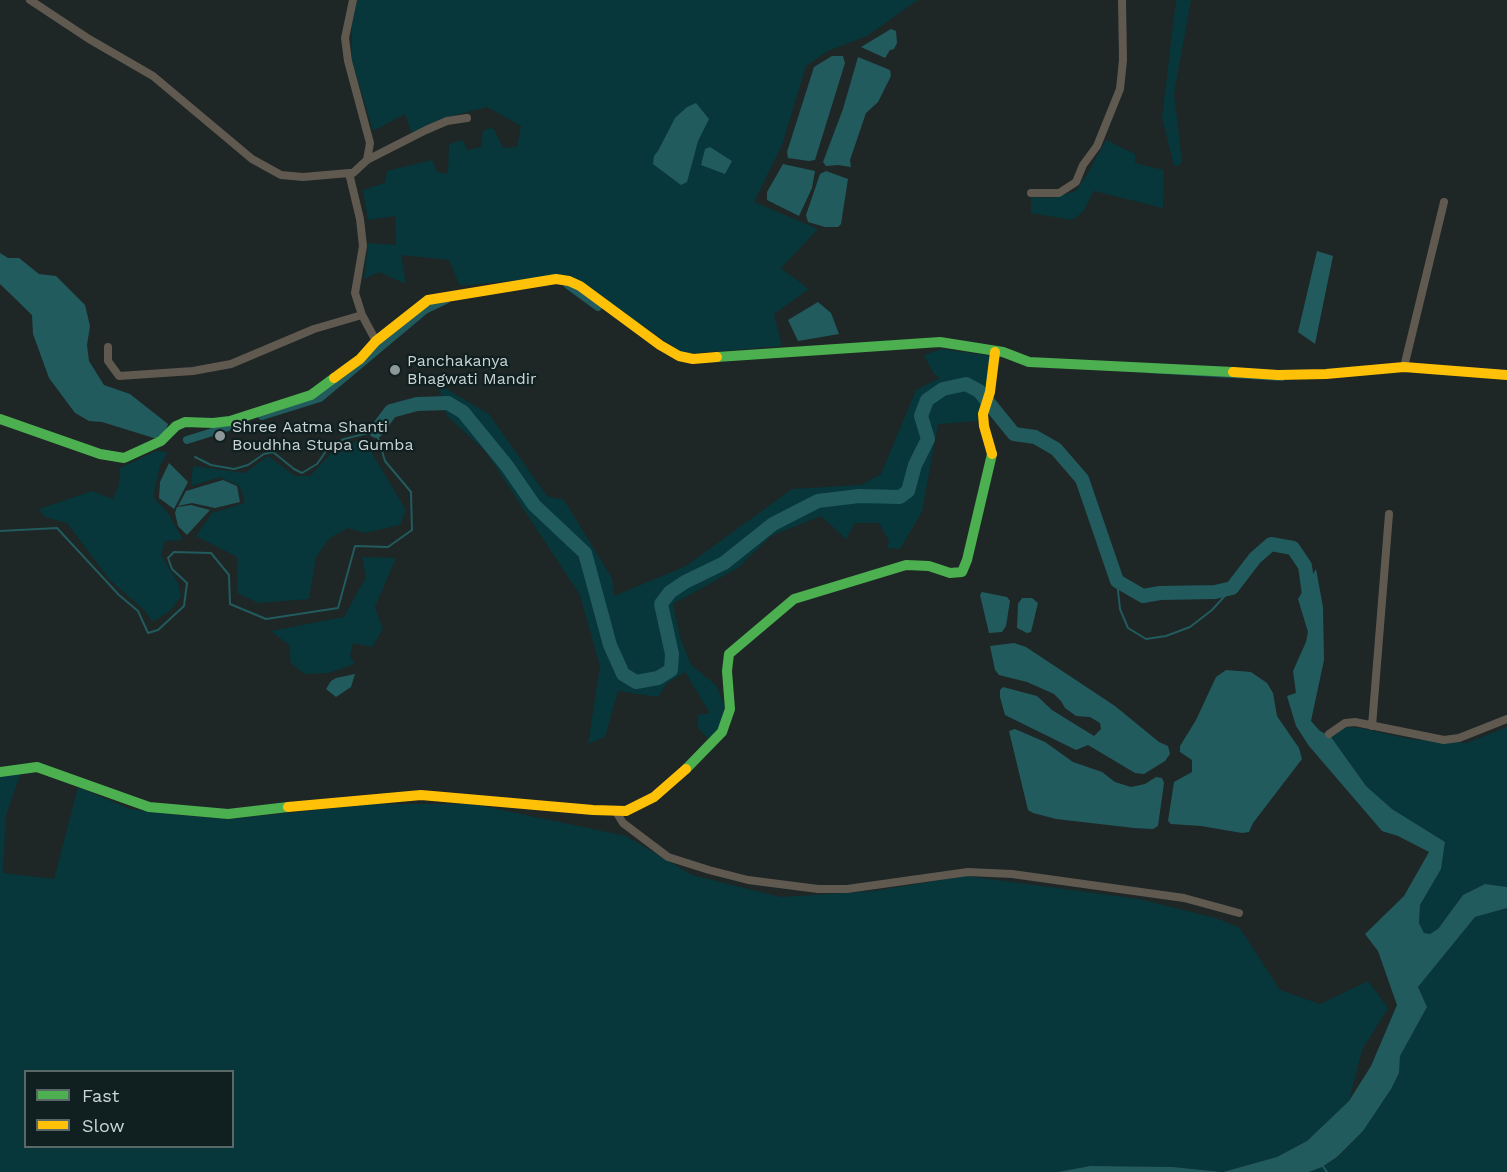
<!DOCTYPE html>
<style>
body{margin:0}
#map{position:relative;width:1507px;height:1172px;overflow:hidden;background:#1e2626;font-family:"Work Sans",sans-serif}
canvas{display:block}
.legend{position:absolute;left:24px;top:1070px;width:210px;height:78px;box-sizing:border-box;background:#101f20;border:2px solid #5b6868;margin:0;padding:8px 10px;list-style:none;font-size:18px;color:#cbd5d5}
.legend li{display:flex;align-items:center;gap:12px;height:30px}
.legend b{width:30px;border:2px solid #5b6868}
</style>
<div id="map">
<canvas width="1507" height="1172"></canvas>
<ul class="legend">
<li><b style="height:8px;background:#4caf50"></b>Fast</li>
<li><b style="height:8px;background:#ffc107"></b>Slow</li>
</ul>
</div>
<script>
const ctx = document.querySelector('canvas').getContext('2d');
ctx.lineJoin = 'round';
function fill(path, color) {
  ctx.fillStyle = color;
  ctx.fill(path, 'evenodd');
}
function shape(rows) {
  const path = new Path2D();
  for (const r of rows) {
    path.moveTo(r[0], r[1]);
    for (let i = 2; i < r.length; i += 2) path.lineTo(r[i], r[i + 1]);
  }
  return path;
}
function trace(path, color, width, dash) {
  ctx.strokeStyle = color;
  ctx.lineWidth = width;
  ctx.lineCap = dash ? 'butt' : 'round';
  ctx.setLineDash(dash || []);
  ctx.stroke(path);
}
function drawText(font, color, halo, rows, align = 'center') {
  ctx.font = font + ' "Work Sans",sans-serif';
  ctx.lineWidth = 4.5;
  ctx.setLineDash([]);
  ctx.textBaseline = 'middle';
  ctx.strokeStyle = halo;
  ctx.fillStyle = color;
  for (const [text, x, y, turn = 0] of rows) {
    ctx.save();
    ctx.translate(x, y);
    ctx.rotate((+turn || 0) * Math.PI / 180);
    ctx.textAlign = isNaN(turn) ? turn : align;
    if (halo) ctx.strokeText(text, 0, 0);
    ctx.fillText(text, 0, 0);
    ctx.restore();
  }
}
const green = shape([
 [357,0,918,0,867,36,828,51,806,66,782,145,754,202,818,229,781,268,809,289,774,314,782,346,684,354,568,275,460,286,449,260,401,255,406,284,379,272,364,279,368,243,396,245,395,216,368,220,363,190,385,183,387,171,432,160,437,172,448,174,449,144,463,140,467,150,481,147,483,130,493,128,503,148,517,147,521,126,487,107,440,119,412,133,405,114,373,131,352,61,352,25],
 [1176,0,1191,0,1174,94,1182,161,1180,165,1174,166,1162,118],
 [1106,140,1135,154,1135,163,1164,170,1163,208,1094,191,1083,212,1072,220,1031,213,1031,197,1052,198,1076,191,1088,173],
 [942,349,991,356,988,379,977,421,938,424,922,512,900,549,887,548,889,541,879,523,855,523,846,539,821,516,771,536,738,568,673,604,680,637,691,665,716,685,725,706,719,732,708,738,698,728,698,715,710,713,685,672,667,683,658,697,618,691,605,737,588,744,600,666,580,595,486,452,447,416,438,384,489,414,547,496,564,500,612,578,614,596,686,566,792,489,861,485,881,474,916,390,940,378,934,374,924,355],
 [364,440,406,510,400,525,365,533,348,528,330,538,316,557,309,599,258,603,237,593,237,557,196,536,212,513,245,503,240,486,220,477,191,486,193,466,245,473,268,456,295,476,310,476,339,445],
 [156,451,168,452,160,465,153,497,168,513,183,540,165,541,161,555,178,583,181,596,171,610,153,622,145,611,109,579,67,523,45,517,39,509,92,491,113,499,119,485,120,468],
 [362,557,396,558,375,607,383,629,372,647,353,643,350,656,355,664,328,673,304,674,291,663,289,645,271,631,344,617,366,577],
 [1344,727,1361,728,1409,739,1467,743,1507,727,1507,887,1485,884,1463,895,1438,929,1430,934,1424,933,1419,923,1420,905,1441,869,1445,842,1392,809,1366,786,1331,737],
 [21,772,6,815,3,873,54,879,78,787,130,809,187,816,232,819,371,804,473,804,626,836,692,875,781,897,873,891,967,876,1139,899,1216,918,1240,928,1280,990,1320,1004,1368,981,1388,1008,1362,1050,1349,1101,1307,1141,1277,1157,1223,1172,1173,1167,1090,1166,1058,1172,0,1172,0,774],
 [26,1072,232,1072,232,1146,26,1146],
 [1507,908,1507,1172,1309,1172,1322,1167,1338,1157,1363,1131,1399,1073,1400,1056,1427,1007,1418,987,1475,917]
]);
const water = shape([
 [891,29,896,31,897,43,894,49,890,50,885,58,861,47],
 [832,56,843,56,845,63,815,160,809,161,788,158,787,152,814,67],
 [858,57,890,70,891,76,878,102,866,113,850,160,851,167,838,165,826,166,823,162,843,109],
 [696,103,709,119,698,141,687,182,681,185,653,164,654,156,658,151,675,118,687,107],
 [710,147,732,161,725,174,701,165,705,149],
 [783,164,815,171,812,188,799,216,767,200,767,192],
 [826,171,848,179,841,224,838,227,825,227,808,222,806,215,820,174],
 [1317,251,1333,256,1315,344,1298,332],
 [0,253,8,258,19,258,39,274,56,276,85,305,90,326,87,345,89,361,104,385,130,394,168,424,166,430,157,439,102,422,89,421,75,413,49,378,33,334,32,315,0,284],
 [818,302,831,313,839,334,798,341,788,320],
 [169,463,188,482,174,509,159,498,160,482],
 [223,480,237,486,240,502,215,508,192,503,178,506,186,491],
 [191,505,210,510,187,535,178,526,175,513,177,507],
 [1316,569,1323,607,1324,660,1311,721,1320,731,1331,737,1366,786,1392,809,1445,842,1441,869,1420,905,1419,923,1424,933,1430,934,1438,929,1463,895,1485,884,1507,887,1507,908,1475,917,1418,987,1427,1007,1400,1056,1399,1073,1391,1089,1363,1131,1337,1157,1322,1167,1309,1172,1223,1172,1277,1157,1307,1141,1349,1101,1371,1066,1397,1005,1378,951,1365,934,1404,896,1429,852,1398,836,1382,831,1309,746,1296,726,1287,696,1296,693,1293,671,1306,642,1308,632,1298,599],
 [982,592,1007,597,1010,601,1006,626,1002,632,989,633,980,595],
 [1022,598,1032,598,1038,603,1031,632,1027,633,1017,628,1018,604],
 [1014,643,1026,647,1115,706,1159,742,1168,746,1170,754,1165,761,1144,774,1135,773,1088,745,1076,750,1005,715,1000,697,1000,690,1003,687,1037,696,1052,710,1094,736,1101,729,1100,723,1090,717,1076,716,1065,708,1061,701,1054,694,1027,682,999,675,995,670,990,646],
 [1226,670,1251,672,1267,683,1273,693,1277,716,1299,748,1302,759,1253,823,1249,832,1242,833,1201,826,1171,824,1168,821,1174,782,1192,772,1192,760,1180,752,1180,746,1196,720,1216,677],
 [355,674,351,687,336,697,326,689,331,681,336,678],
 [1015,729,1045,742,1073,762,1102,772,1115,782,1131,787,1145,784,1156,777,1162,778,1164,783,1158,826,1153,829,1134,828,1056,819,1033,813,1028,810,1009,731],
 [1090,1166,1173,1167,1222,1172,1058,1172]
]);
const stream = shape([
 [1148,372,1283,380],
 [0,531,57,528,119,595,138,611,148,633,158,630,184,606,187,583,172,569,168,558,174,552,211,553,229,575,230,604,266,619,338,608,355,546,388,547,412,530,411,492,385,461,376,431,344,439,329,447,317,464,302,473,294,469,273,452,264,454,248,465,234,469,211,465,195,457],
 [1117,581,1120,609,1128,628,1146,639,1166,636,1190,627,1212,610,1232,588],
 [1322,1165,1327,1172]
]);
const canal = shape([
 [568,285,598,307],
 [262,416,320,398,425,310,446,300],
 [187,440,241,423]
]);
const river = shape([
 [376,431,391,411,417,404,448,403,463,412,507,466,534,505,585,553,610,645,623,674,636,682,658,678,671,670,672,654,661,604,670,592,685,582,724,563,773,524,818,501,859,496,900,497,908,491,915,465,928,439,921,416,927,400,943,389,966,384,979,391,1014,434,1035,437,1056,449,1082,479,1117,581,1143,596,1160,593,1215,592,1232,588,1255,558,1271,544,1293,548,1305,566,1310,601]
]);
const street = shape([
 [30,0,89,39,153,76,252,159,281,175,303,177,349,173,360,219,363,246,355,293,362,315,376,341],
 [353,0,345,38,348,61,370,143,367,160],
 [349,173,353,173,367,160,426,130,447,121,467,118],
 [1031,193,1059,193,1076,182,1083,165,1097,146,1120,89,1123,60,1122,0],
 [108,347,108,361,119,376,193,371,231,364,314,329,362,315],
 [1404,367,1444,202],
 [1372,726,1389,514],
 [1329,734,1345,723,1355,722,1444,740,1459,738,1507,719],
 [615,810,623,823,668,857,709,870,748,880,818,889,847,889,968,872,1012,874,1184,898,1239,913]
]);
const fast = shape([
 [717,357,940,342,1003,352,1029,362,1233,372],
 [0,419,100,454,124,458,161,441,176,426,185,422,213,423,230,421,311,395,334,378],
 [686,769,722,732,730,709,727,671,729,654,794,599,906,565,929,566,950,573,962,572,967,560,992,454],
 [0,772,37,767,149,807,228,814,288,807]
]);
const slow = shape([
 [1233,372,1278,375,1326,374,1404,367,1507,375],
 [334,378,360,359,376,341,428,300,556,279,569,281,580,286,660,345,679,356,693,359,717,357],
 [992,454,984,426,983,414,990,392,995,352],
 [288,807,421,795,593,810,626,811,654,797,686,769]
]);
const markers = [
 [395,370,6,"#8e9898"],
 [220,436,6,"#8e9898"]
];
const poiNames = [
 ["Panchakanya",407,361],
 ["Bhagwati Mandir",407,379],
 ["Shree Aatma Shanti",232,427],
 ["Boudhha Stupa Gumba",232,445]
];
fill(green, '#07373a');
fill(water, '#225b5e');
trace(stream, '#225b5e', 2);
trace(canal, '#225b5e', 8);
trace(river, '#225b5e', 14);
trace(street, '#605950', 8);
trace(fast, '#4caf50', 10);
trace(slow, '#ffc107', 10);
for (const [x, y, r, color] of markers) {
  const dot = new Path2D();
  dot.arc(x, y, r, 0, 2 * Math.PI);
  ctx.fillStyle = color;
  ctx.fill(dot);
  trace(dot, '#101f20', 2);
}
drawText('16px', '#cbd5d5', '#101f20', poiNames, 'left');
</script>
